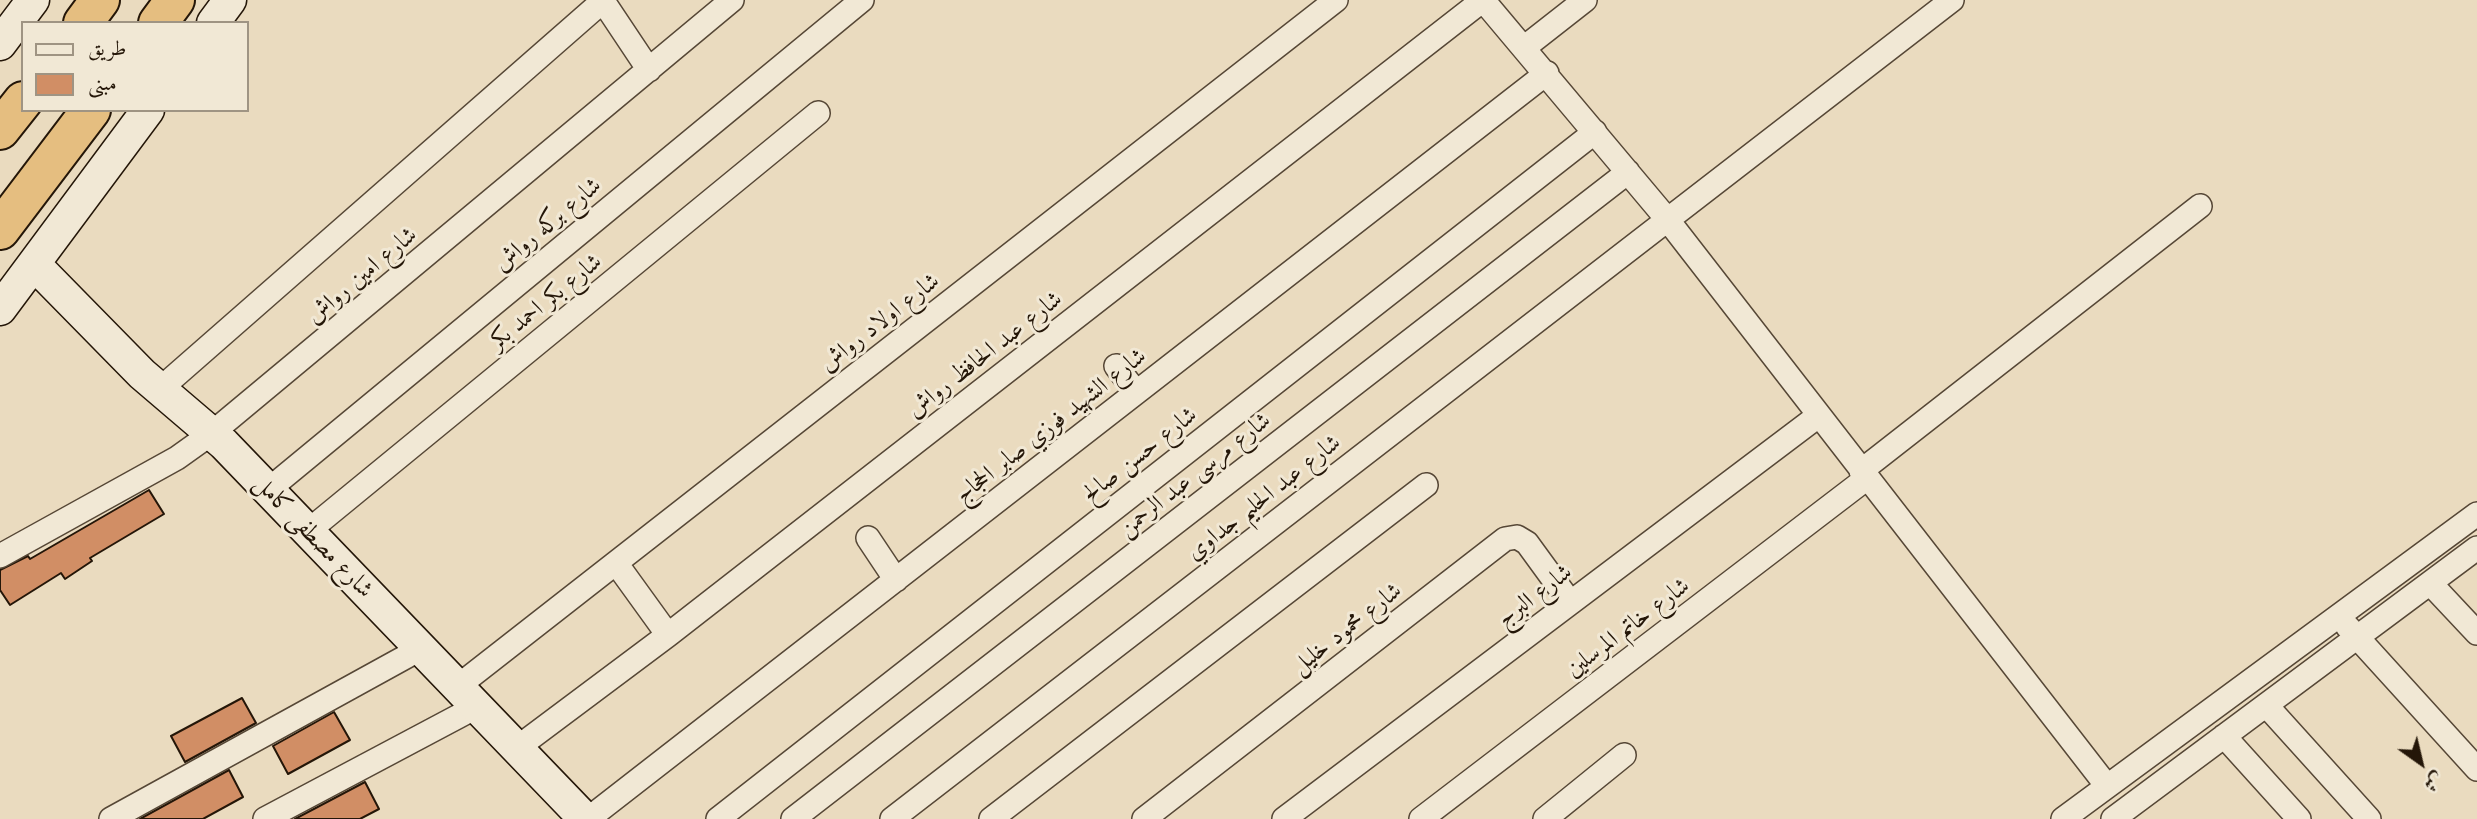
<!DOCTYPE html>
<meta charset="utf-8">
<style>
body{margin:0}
#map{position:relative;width:2477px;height:819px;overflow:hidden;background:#eadbbf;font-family:"Old Standard TT",Amiri,serif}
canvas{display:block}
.legend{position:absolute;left:21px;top:21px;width:228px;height:91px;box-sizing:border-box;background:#f1e8d5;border:2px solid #9f9483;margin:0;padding:9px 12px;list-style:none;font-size:21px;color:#241608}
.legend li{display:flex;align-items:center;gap:14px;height:35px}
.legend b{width:35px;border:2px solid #9f9483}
.north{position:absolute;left:2386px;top:728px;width:70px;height:70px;-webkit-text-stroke:5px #f1e8d5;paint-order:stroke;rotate:146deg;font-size:19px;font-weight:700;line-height:28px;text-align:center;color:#241608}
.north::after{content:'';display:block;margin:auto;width:24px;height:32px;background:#241608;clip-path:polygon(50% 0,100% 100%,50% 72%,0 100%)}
</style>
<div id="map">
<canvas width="2477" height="819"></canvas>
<ul class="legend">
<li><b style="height:9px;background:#f1e8d5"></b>طريق</li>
<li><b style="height:19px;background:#d18e65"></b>مبنى</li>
</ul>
<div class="north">ش</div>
</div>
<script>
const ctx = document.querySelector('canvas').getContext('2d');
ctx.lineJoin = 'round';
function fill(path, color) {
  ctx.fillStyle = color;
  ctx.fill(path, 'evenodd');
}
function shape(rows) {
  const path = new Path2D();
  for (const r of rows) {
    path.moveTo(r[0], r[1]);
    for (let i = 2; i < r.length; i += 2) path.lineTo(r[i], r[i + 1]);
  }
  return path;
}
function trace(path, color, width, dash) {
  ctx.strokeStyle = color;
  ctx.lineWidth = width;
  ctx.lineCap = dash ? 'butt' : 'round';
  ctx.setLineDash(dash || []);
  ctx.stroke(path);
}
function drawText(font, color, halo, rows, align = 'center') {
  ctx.font = font + ' "Old Standard TT",Amiri,serif';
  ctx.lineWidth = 6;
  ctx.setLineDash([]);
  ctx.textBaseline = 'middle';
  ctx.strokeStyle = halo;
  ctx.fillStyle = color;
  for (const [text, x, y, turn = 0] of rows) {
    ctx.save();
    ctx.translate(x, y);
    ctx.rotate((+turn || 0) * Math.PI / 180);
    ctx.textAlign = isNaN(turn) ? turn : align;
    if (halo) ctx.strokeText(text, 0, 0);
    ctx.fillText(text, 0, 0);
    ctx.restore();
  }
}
const building = shape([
 [149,490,164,514,90,558,92,561,65,579,61,573,10,605,0,590,0,570,28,556,30,559,149,490],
 [242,698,256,723,185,762,171,736,242,698],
 [334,712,350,740,288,774,273,746,334,712],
 [229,770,243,797,203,819,140,819,229,770],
 [365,782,379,809,360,819,295,819,365,782]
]);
const street = shape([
 [1483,0,1667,219,2107,786],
 [603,1,649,70],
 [1525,47,1585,0],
 [1116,366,1136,392],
 [159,390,604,0],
 [1861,471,2200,206],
 [268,490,862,0],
 [307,532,818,113],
 [868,538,896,580],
 [0,556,177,458,212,433,732,0],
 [616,563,668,635],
 [2430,583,2477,633],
 [2347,626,2477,769],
 [457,687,1336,0],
 [2266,705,2369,819],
 [2224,736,2299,819],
 [517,748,668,635,1483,0],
 [111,819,420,649],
 [265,819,476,707],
 [588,819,1547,73],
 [718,819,1595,132],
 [793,819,1628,172],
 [892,819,1952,0],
 [991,819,1426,485],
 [1144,819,1505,539,1517,537,1527,543,1570,602],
 [1284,819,1818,416],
 [1421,819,1867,478],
 [1545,819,1624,755],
 [2063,819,2477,514],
 [2113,819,2477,548]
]);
const secondary = shape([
 [213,23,230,0],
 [0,44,33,0],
 [34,264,142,374,224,444,585,819],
 [0,309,148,110]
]);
const highway = shape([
 [83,23,100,0],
 [158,23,175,0],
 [0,130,23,101],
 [0,230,91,110]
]);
const streetNames = [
 ["شارع بركه رواش",548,225,-40],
 ["شارع امين رواش",362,276,-40],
 ["شارع بكر احمد بكر",546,302,-39],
 ["شارع اولاد رواش",880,323,-38],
 ["شارع عبد الحافظ رواش",985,355,-38],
 ["شارع الشهيد فوزي صابر الحجاج",1051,426,-38],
 ["شارع حسن صالح",1140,455,-38],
 ["شارع مرسى عبد الرحمن",1195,475,-38],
 ["شارع عبد الحليم جداوي",1264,498,-38],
 ["شارع مصطفى كامل",313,537,46],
 ["شارع البرج",1535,596,-37],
 ["شارع خاتم المرسلين",1628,628,-37],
 ["شارع محمود خليل",1347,629,-38]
];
fill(building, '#d18e65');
trace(building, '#241608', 2);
trace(street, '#564736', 26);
trace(secondary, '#241608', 35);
trace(highway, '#241608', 42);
trace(street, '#f1e8d5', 23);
trace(secondary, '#f1e8d5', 32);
trace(highway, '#e5be80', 38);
drawText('24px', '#241608', '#f1e8d5', streetNames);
</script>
